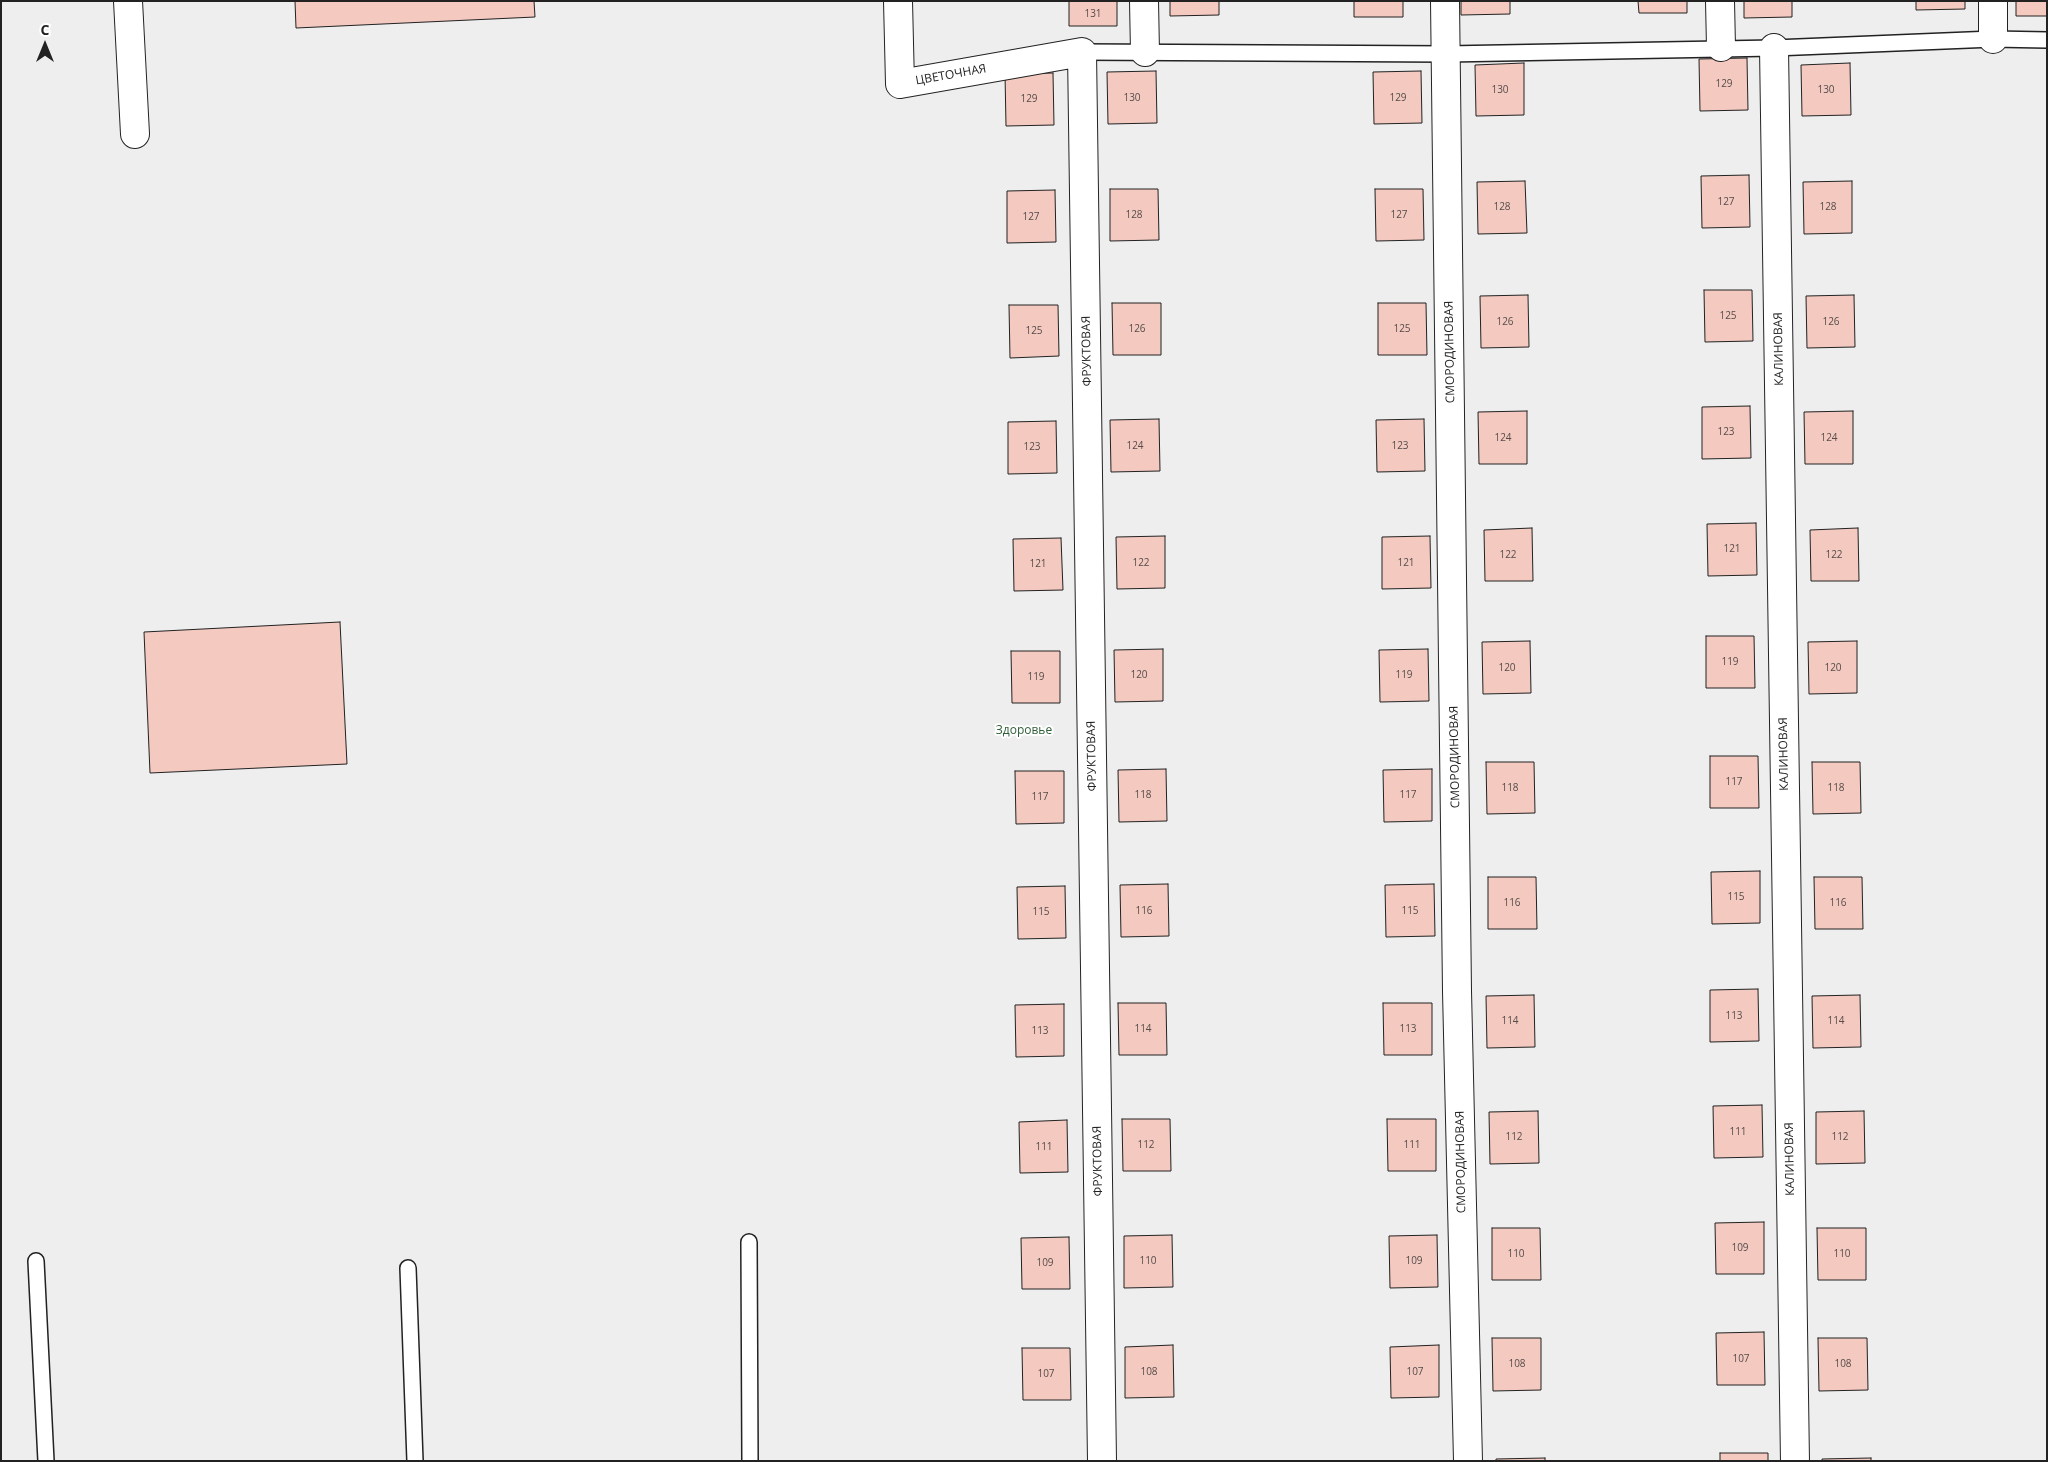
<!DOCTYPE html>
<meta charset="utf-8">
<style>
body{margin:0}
#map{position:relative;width:2048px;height:1462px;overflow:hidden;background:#fff;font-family:"Open Sans",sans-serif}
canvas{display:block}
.frame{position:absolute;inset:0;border:2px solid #222;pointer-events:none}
.north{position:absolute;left:20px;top:20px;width:50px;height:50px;-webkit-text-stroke:4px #fff;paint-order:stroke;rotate:0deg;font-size:14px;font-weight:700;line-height:20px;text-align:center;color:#222}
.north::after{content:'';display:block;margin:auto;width:18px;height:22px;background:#222;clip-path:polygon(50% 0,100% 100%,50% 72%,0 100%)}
</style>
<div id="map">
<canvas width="2048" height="1462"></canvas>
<div class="frame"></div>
<div class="north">С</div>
</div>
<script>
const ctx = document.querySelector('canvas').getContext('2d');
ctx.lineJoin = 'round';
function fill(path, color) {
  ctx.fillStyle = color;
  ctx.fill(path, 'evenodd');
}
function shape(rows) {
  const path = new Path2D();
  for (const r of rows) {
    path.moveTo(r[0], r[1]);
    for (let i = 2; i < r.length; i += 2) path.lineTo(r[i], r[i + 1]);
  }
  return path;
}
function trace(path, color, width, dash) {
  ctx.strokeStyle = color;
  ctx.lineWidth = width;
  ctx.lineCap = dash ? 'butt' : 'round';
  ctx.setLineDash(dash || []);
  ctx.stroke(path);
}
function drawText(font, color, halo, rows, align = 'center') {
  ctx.font = font + ' "Open Sans",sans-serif';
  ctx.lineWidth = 4;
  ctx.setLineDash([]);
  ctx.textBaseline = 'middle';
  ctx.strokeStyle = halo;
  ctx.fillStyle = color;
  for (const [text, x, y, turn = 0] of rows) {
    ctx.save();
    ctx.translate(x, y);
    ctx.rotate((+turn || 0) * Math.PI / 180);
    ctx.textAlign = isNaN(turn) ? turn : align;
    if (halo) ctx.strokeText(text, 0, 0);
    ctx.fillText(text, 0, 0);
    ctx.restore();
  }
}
const green = shape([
 [1,1,2047,1,2047,1461,1,1461,1,1]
]);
const building = shape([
 [295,1,534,1,535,17,296,28,295,1],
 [1069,1,1117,1,1117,26,1069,26,1069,1],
 [1170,1,1219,1,1219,15,1170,16,1170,1],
 [1354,1,1403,1,1403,17,1354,17,1354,1],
 [1461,1,1510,1,1510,14,1461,15,1461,1],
 [1638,1,1687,1,1687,13,1639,13,1638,1],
 [1744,1,1792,1,1792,17,1744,18,1744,1],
 [1916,1,1965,1,1965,9,1916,10,1916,1],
 [2016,1,2047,1,2047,16,2016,16,2016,1],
 [1747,58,1748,110,1700,111,1699,59,1747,58],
 [1524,63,1524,115,1476,116,1475,65,1524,63],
 [1850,63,1851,115,1802,116,1801,65,1850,63],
 [1156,71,1157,123,1108,124,1107,72,1156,71],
 [1421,71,1422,123,1374,124,1373,72,1421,71],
 [1053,73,1054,125,1006,126,1005,74,1053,73],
 [1749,175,1750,227,1702,228,1701,176,1749,175],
 [1525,181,1527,233,1478,234,1477,182,1525,181],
 [1852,181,1852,233,1804,234,1803,182,1852,181],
 [1110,189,1158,189,1159,240,1110,241,1110,189],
 [1375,189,1423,189,1424,240,1376,241,1375,189],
 [1055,190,1056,242,1007,243,1007,191,1055,190],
 [1704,290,1752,290,1753,341,1705,342,1704,290],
 [1528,295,1529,347,1481,348,1480,296,1528,295],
 [1854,295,1855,347,1807,348,1806,296,1854,295],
 [1112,303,1161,303,1161,355,1113,355,1112,303],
 [1378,303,1426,303,1427,355,1378,355,1378,303],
 [1009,305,1058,305,1059,356,1010,358,1009,305],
 [1750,406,1751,458,1702,459,1702,407,1750,406],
 [1527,411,1527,464,1479,464,1478,412,1527,411],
 [1853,411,1853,464,1805,464,1804,412,1853,411],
 [1159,419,1160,471,1111,472,1110,420,1159,419],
 [1424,419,1425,471,1377,472,1376,420,1424,419],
 [1056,421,1057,473,1008,474,1008,422,1056,421],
 [1756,523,1757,575,1708,576,1707,524,1756,523],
 [1532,528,1533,581,1485,581,1484,530,1532,528],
 [1858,528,1859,581,1811,581,1810,530,1858,528],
 [1165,536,1165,588,1117,589,1116,537,1165,536],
 [1430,536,1431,588,1382,589,1382,537,1430,536],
 [1061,538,1063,590,1014,591,1013,539,1061,538],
 [340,622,347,764,150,773,144,632,340,622],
 [1706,636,1754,636,1755,688,1706,688,1706,636],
 [1530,641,1531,693,1483,694,1482,642,1530,641],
 [1857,641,1857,693,1809,694,1808,642,1857,641],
 [1163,649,1163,701,1115,702,1114,650,1163,649],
 [1428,649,1429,701,1380,702,1379,650,1428,649],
 [1011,651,1060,651,1060,703,1012,703,1011,651],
 [1710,756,1758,756,1759,808,1710,808,1710,756],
 [1486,762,1534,762,1535,813,1487,814,1486,762],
 [1812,762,1860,762,1861,813,1813,814,1812,762],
 [1166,769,1167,821,1119,822,1118,770,1166,769],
 [1432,769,1432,821,1384,822,1383,770,1432,769],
 [1015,771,1064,771,1064,823,1016,824,1015,771],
 [1760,871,1760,923,1712,924,1711,872,1760,871],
 [1488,877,1536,877,1537,929,1488,929,1488,877],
 [1814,877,1862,877,1863,929,1815,929,1814,877],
 [1168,884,1169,936,1121,937,1120,885,1168,884],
 [1434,884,1435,936,1386,937,1385,885,1434,884],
 [1065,886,1066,938,1018,939,1017,887,1065,886],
 [1758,989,1759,1041,1710,1042,1710,990,1758,989],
 [1534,995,1535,1047,1487,1048,1486,996,1534,995],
 [1860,995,1861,1047,1813,1048,1812,996,1860,995],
 [1118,1003,1166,1003,1167,1055,1119,1055,1118,1003],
 [1383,1003,1432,1003,1432,1055,1384,1055,1383,1003],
 [1064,1004,1064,1056,1016,1057,1015,1005,1064,1004],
 [1762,1105,1763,1157,1714,1158,1713,1106,1762,1105],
 [1538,1111,1539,1163,1490,1164,1489,1112,1538,1111],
 [1864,1111,1865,1163,1816,1164,1816,1112,1864,1111],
 [1122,1119,1170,1119,1171,1171,1123,1171,1122,1119],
 [1387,1119,1436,1119,1436,1171,1388,1171,1387,1119],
 [1067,1120,1068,1172,1020,1173,1019,1122,1067,1120],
 [1764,1222,1764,1274,1716,1274,1715,1223,1764,1222],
 [1492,1228,1540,1228,1541,1280,1492,1280,1492,1228],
 [1817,1228,1866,1228,1866,1280,1818,1280,1817,1228],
 [1172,1235,1173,1287,1124,1288,1124,1236,1172,1235],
 [1437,1235,1438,1287,1390,1288,1389,1236,1437,1235],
 [1069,1237,1070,1289,1022,1289,1021,1238,1069,1237],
 [1764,1332,1765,1385,1717,1385,1716,1333,1764,1332],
 [1492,1338,1541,1338,1541,1390,1493,1391,1492,1338],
 [1818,1338,1867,1338,1868,1390,1819,1391,1818,1338],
 [1173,1345,1174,1397,1125,1398,1125,1347,1173,1345],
 [1439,1345,1439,1397,1391,1398,1390,1347,1439,1345],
 [1022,1348,1070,1348,1071,1400,1023,1400,1022,1348],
 [1720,1453,1768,1453,1768,1461,1720,1461,1720,1453],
 [1545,1458,1545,1461,1496,1461,1496,1459,1545,1458],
 [1871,1458,1871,1461,1822,1461,1822,1459,1871,1458]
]);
const service = shape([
 [1082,52,1447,54,1774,48,1993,39,2047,40],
 [749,1242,750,1461],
 [36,1261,46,1461],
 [408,1268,415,1461]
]);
const minor = shape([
 [128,1,135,134],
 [898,1,900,84,1082,52,1102,1461],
 [1144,1,1145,52],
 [1445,1,1457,991,1468,1461],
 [1720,1,1721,47],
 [1993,1,1993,39],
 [1774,48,1795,1461]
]);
const numberNames = [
 ["131",1093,14],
 ["129",1724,84],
 ["130",1500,90],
 ["130",1826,90],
 ["130",1132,98],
 ["129",1398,98],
 ["129",1029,99],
 ["127",1726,202],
 ["128",1502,207],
 ["128",1828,207],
 ["128",1134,215],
 ["127",1399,215],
 ["127",1031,217],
 ["125",1728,316],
 ["126",1505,322],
 ["126",1831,322],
 ["126",1137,329],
 ["125",1402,329],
 ["125",1034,331],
 ["123",1726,432],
 ["124",1503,438],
 ["124",1829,438],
 ["124",1135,446],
 ["123",1400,446],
 ["123",1032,447],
 ["121",1732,549],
 ["122",1508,555],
 ["122",1834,555],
 ["122",1141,563],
 ["121",1406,563],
 ["121",1038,564],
 ["119",1730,662],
 ["120",1507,668],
 ["120",1833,668],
 ["120",1139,675],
 ["119",1404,675],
 ["119",1036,677],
 ["117",1734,782],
 ["118",1510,788],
 ["118",1836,788],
 ["118",1143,795],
 ["117",1408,795],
 ["117",1040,797],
 ["115",1736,897],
 ["116",1512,903],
 ["116",1838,903],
 ["116",1144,911],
 ["115",1410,911],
 ["115",1041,912],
 ["113",1734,1016],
 ["114",1510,1021],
 ["114",1836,1021],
 ["114",1143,1029],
 ["113",1408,1029],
 ["113",1040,1031],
 ["111",1738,1132],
 ["112",1514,1137],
 ["112",1840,1137],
 ["112",1146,1145],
 ["111",1412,1145],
 ["111",1044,1147],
 ["109",1740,1248],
 ["110",1516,1254],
 ["110",1842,1254],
 ["110",1148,1261],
 ["109",1414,1261],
 ["109",1045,1263],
 ["107",1741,1359],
 ["108",1517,1364],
 ["108",1843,1364],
 ["108",1149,1372],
 ["107",1415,1372],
 ["107",1046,1374]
];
const streetNames = [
 ["ЦВЕТОЧНАЯ",951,75,-10],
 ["КАЛИНОВАЯ",1779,349,-91],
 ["ФРУКТОВАЯ",1087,351,-91],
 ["СМОРОДИНОВАЯ",1450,352,-91],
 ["КАЛИНОВАЯ",1784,754,-91],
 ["ФРУКТОВАЯ",1092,756,-91],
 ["СМОРОДИНОВАЯ",1455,757,-91],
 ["КАЛИНОВАЯ",1790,1159,-91],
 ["ФРУКТОВАЯ",1098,1161,-91],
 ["СМОРОДИНОВАЯ",1461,1162,-91]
];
const parkNames = [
 ["Здоровье",1024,731]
];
fill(green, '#eee');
trace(green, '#6f6f6f', 1);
fill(building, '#f3c9c0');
trace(building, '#222', 1);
trace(service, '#222', 18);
trace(minor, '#222', 30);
trace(service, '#fff', 15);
trace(minor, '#fff', 28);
drawText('10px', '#564c4a', null, numberNames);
drawText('12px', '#222', '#fff', streetNames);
drawText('12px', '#2f5e38', '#fff', parkNames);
</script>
